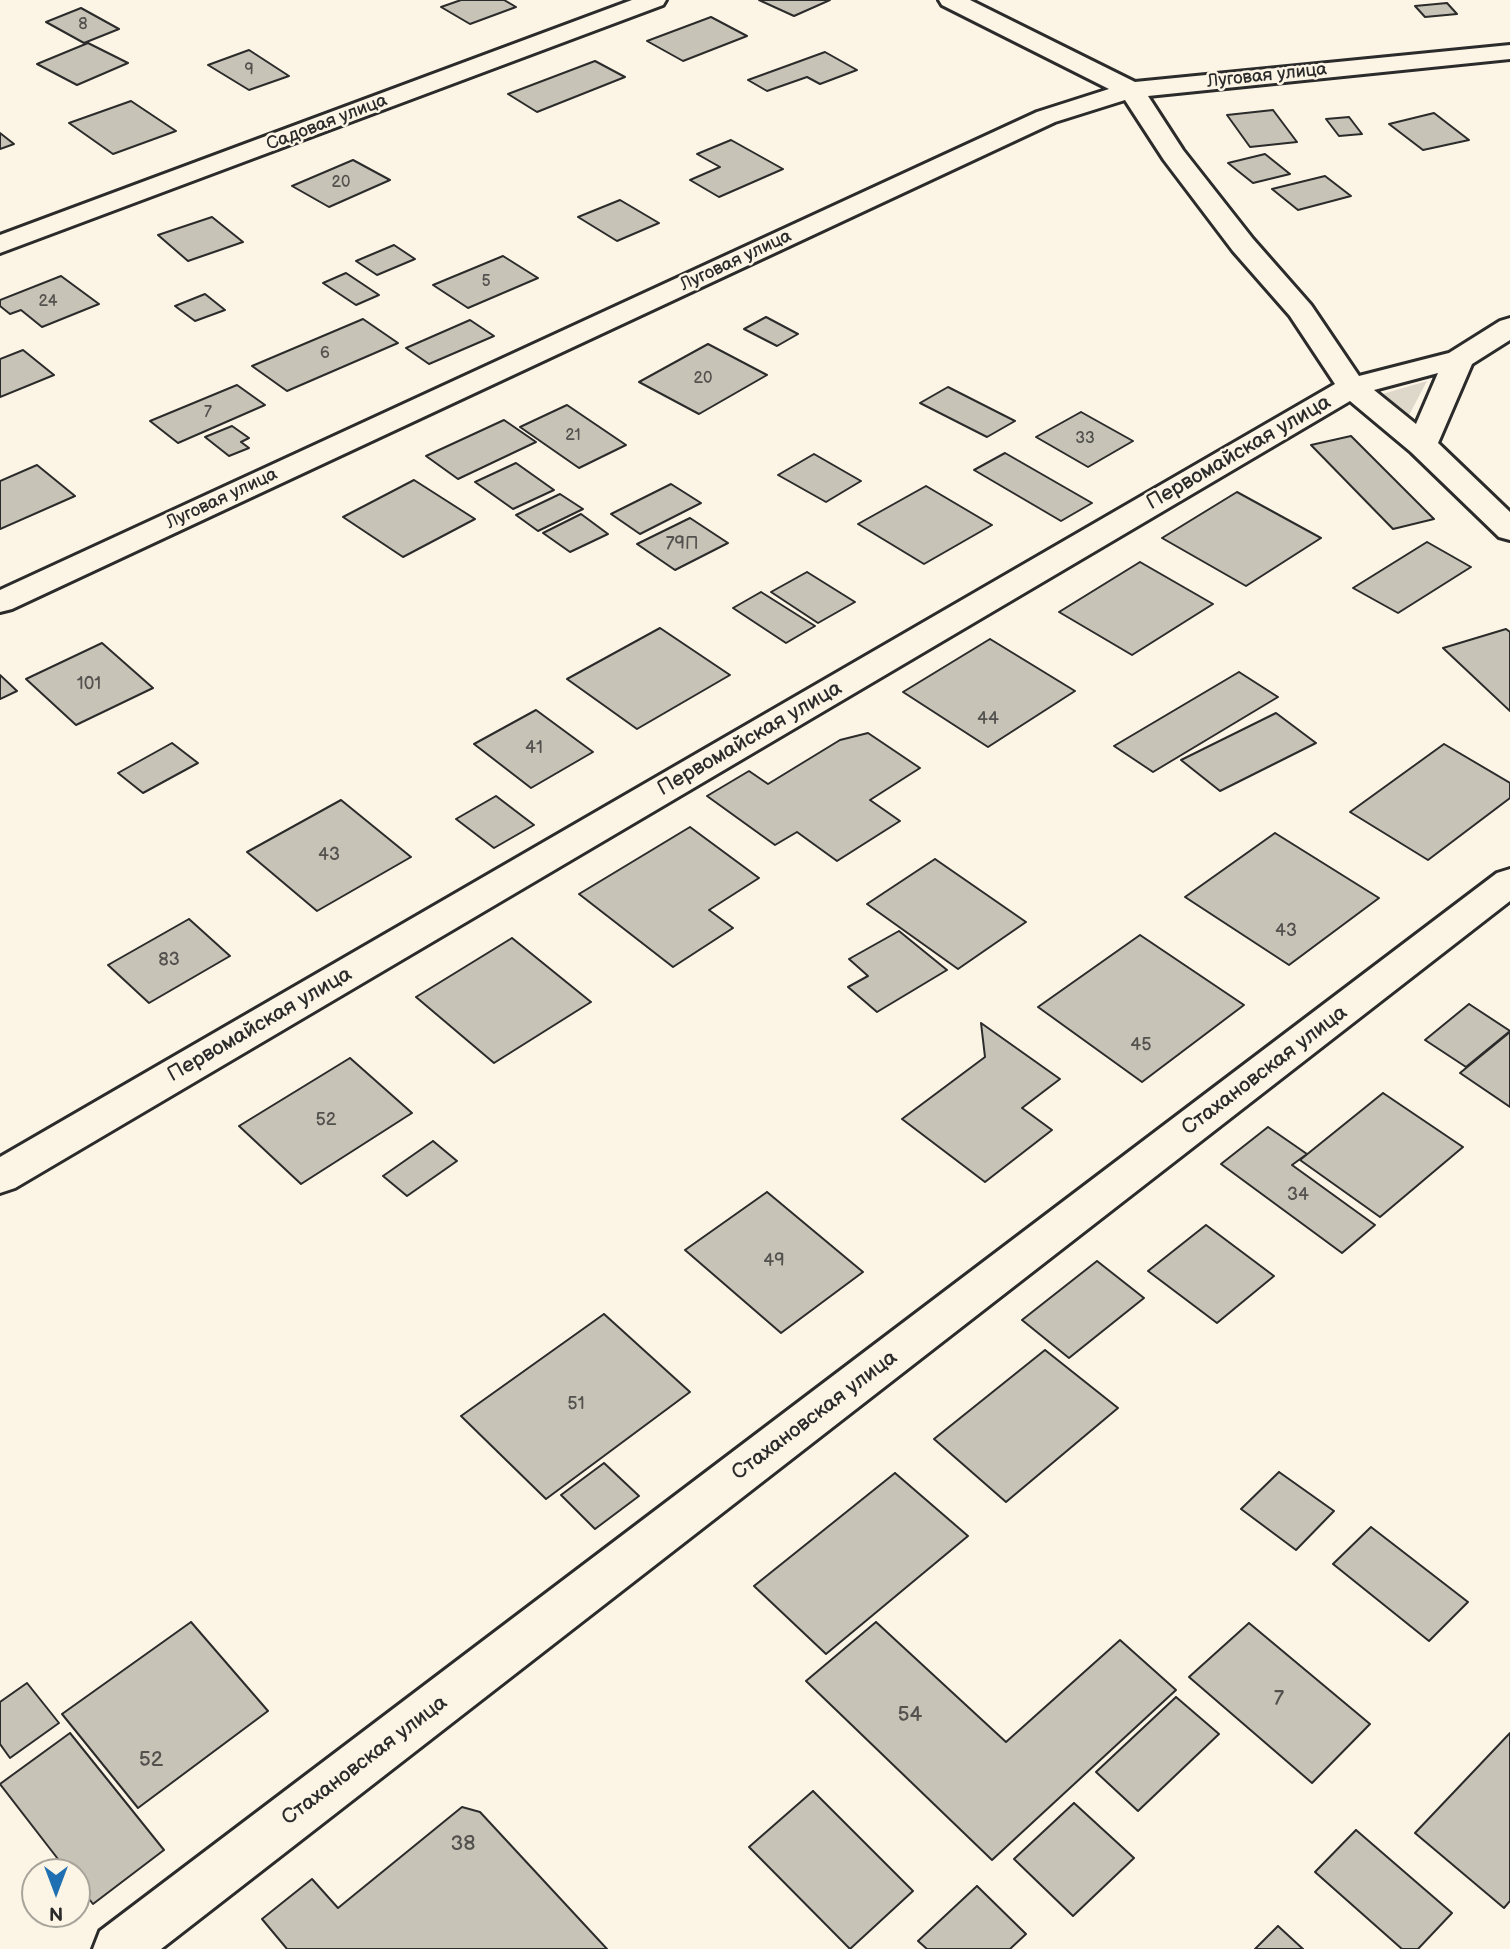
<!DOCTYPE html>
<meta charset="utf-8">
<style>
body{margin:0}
#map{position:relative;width:1510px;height:1949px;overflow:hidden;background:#fcf5e5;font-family:"Balsamiq Sans",sans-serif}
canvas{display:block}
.north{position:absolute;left:21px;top:1858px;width:70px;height:70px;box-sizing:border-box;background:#fcf5e5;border:2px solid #a8a49b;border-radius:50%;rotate:180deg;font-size:19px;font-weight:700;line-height:28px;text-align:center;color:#2b2b2b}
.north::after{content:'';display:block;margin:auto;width:24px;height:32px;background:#1f6fb2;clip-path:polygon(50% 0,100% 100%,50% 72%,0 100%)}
</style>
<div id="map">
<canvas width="1510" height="1949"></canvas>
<div class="north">N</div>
</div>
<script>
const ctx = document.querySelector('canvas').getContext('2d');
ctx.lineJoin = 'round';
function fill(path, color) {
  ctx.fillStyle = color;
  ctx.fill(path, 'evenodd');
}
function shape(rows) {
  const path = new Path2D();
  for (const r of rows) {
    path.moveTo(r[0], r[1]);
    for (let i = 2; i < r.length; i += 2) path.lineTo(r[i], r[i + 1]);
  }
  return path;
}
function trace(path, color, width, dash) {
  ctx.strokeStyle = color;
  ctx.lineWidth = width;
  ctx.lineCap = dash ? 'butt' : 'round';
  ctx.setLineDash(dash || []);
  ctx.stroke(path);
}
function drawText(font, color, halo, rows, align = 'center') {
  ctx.font = font + ' "Balsamiq Sans",sans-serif';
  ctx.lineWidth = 5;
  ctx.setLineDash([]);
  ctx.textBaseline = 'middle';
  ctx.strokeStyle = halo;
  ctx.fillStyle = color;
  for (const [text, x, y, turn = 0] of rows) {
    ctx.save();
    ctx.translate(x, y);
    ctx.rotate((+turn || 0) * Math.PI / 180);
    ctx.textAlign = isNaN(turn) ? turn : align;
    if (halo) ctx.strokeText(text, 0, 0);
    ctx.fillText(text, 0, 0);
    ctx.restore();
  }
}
const green = shape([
 [1427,381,1407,419,1379,395]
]);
const building = shape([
 [461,0,504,0,516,7,470,24,441,7,461,0],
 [759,0,830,0,794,16,759,0],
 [1447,3,1457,14,1425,17,1415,6,1447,3],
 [81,8,119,29,84,43,46,22,81,8],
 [711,17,747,36,683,61,647,41,711,17],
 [88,43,128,63,77,85,37,64,88,43],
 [249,50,289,76,249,90,208,65,249,50],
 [825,52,857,70,820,84,807,77,767,91,748,80,825,52],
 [595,61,625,77,537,112,508,94,595,61],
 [131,101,176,131,113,154,69,123,131,101],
 [1273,110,1297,142,1250,147,1227,115,1273,110],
 [1434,113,1469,140,1423,150,1389,124,1434,113],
 [1349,117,1362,134,1339,136,1326,119,1349,117],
 [0,133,14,144,0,149,0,133],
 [731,140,783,169,719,197,690,180,720,167,697,154,731,140],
 [1265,154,1290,174,1253,183,1228,163,1265,154],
 [353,160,390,180,329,207,292,186,353,160],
 [1325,176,1351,196,1298,210,1272,189,1325,176],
 [620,200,659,223,617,241,578,217,620,200],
 [212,217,243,242,188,261,158,235,212,217],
 [394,245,415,259,377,275,356,261,394,245],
 [503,256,538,278,468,308,433,285,503,256],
 [346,273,379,295,356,305,323,283,346,273],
 [61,276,99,304,42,327,21,310,10,314,0,306,0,300,61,276],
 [205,294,225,310,195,321,175,306,205,294],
 [766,317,798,334,777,346,744,329,766,317],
 [363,319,398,343,287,391,252,366,363,319],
 [470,320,494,336,429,364,406,348,470,320],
 [708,344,767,375,699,414,639,382,708,344],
 [23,350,54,375,0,397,0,359,23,350],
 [237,385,265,405,178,443,150,421,237,385],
 [948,387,1015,421,987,437,920,403,948,387],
 [567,405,626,445,579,468,520,427,567,405],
 [1081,412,1133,441,1088,467,1036,437,1081,412],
 [504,420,536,442,458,479,426,456,504,420],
 [232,426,249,438,241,442,249,448,229,456,205,437,232,426],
 [1351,436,1434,519,1393,529,1311,445,1351,436],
 [1005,453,1092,503,1061,521,974,470,1005,453],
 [814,454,861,481,826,502,778,475,814,454],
 [516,463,554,490,513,509,475,482,516,463],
 [37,465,75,496,0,529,0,481,37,465],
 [414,480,475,519,403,557,343,517,414,480],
 [671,484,701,503,640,534,611,514,671,484],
 [926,486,992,525,924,564,858,524,926,486],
 [1237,492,1321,538,1246,586,1162,538,1237,492],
 [560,494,583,509,538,531,516,515,560,494],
 [581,514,608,534,570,552,543,533,581,514],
 [690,518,728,543,675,570,637,544,690,518],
 [1427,542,1471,567,1398,613,1353,588,1427,542],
 [1140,562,1213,604,1132,655,1059,612,1140,562],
 [807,572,855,602,818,623,771,592,807,572],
 [761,592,815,626,786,643,733,608,761,592],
 [660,628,730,675,637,729,567,679,660,628],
 [1506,629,1510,632,1510,711,1443,648,1506,629],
 [990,639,1075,691,988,747,903,692,990,639],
 [102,643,153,688,76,725,26,679,102,643],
 [1239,672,1278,697,1153,772,1114,746,1239,672],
 [0,675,17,691,0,699,0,675],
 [536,710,593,752,531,788,474,744,536,710],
 [1276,713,1316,743,1220,791,1181,760,1276,713],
 [868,733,920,768,870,800,900,821,837,861,797,832,775,845,707,796,749,771,768,784,840,740,868,733],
 [172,743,198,763,143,793,118,773,172,743],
 [1444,744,1510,783,1510,798,1428,860,1350,812,1444,744],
 [496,796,534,825,494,848,456,819,496,796],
 [341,800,411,857,317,911,247,852,341,800],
 [690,827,759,878,709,910,733,928,673,967,579,894,690,827],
 [1275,833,1379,898,1289,965,1185,897,1275,833],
 [935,859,1026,922,958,969,867,904,935,859],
 [189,919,230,956,149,1003,108,965,189,919],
 [899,931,947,970,877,1012,848,987,868,976,849,959,899,931],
 [1140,935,1244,1005,1142,1082,1038,1007,1140,935],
 [512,938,591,1002,494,1063,416,997,512,938],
 [1469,1004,1510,1031,1466,1067,1425,1040,1469,1004],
 [981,1023,1060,1079,1022,1108,1052,1130,985,1182,902,1119,985,1057,981,1023],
 [1510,1032,1510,1107,1460,1073,1510,1032],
 [350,1058,412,1113,301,1184,239,1126,350,1058],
 [1383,1093,1463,1147,1380,1217,1300,1160,1383,1093],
 [1268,1127,1307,1154,1292,1165,1375,1225,1342,1253,1221,1164,1268,1127],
 [433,1141,457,1161,407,1196,383,1176,433,1141],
 [767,1192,863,1272,781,1333,685,1250,767,1192],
 [1206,1225,1274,1276,1217,1323,1148,1271,1206,1225],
 [1097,1261,1144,1298,1069,1358,1022,1320,1097,1261],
 [604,1314,690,1392,546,1499,461,1416,604,1314],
 [1045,1350,1118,1408,1006,1502,934,1439,1045,1350],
 [604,1463,639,1496,595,1529,561,1495,604,1463],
 [1279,1472,1334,1511,1296,1550,1241,1509,1279,1472],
 [895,1473,968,1536,826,1654,754,1586,895,1473],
 [1371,1527,1468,1602,1429,1641,1333,1564,1371,1527],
 [191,1622,268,1711,138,1808,62,1714,191,1622],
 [876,1622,1006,1742,1120,1640,1176,1690,992,1860,806,1681,876,1622],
 [1249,1623,1370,1724,1312,1783,1189,1677,1249,1623],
 [27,1683,59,1723,10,1758,0,1744,0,1702,27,1683],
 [1176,1697,1219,1734,1138,1811,1096,1772,1176,1697],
 [70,1733,164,1850,93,1904,77,1883,77,1872,68,1872,0,1784,70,1733],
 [1510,1733,1510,1901,1504,1908,1415,1833,1510,1733],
 [813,1791,913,1891,850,1949,749,1847,813,1791],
 [1074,1803,1134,1858,1073,1916,1014,1859,1074,1803],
 [462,1807,480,1812,607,1949,287,1949,262,1919,312,1879,338,1908,462,1807],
 [1356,1830,1452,1913,1418,1949,1402,1949,1315,1872,1356,1830],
 [977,1886,1026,1934,1010,1949,927,1949,918,1941,977,1886],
 [1278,1926,1303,1949,1255,1949,1278,1926]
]);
const minor = shape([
 [632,0,666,0,663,5,0,253,0,235,632,0],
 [939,0,970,0,1135,82,1510,45,1510,59,1148,96,1183,150,1253,239,1311,305,1359,376,1449,353,1500,321,1510,318,1510,340,1472,364,1438,443,1510,512,1510,540,1499,537,1411,452,1350,401,15,1188,0,1193,0,1157,1335,384,1290,316,1233,251,1164,160,1125,100,1055,122,12,609,0,612,0,590,1037,112,1109,89,942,5,939,0],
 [1438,373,1416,424,1374,390,1438,373],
 [1510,869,1510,901,161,1949,93,1949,100,1931,1497,873,1510,869]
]);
const farNumbernames = [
 ["8",83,25],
 ["9",249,70],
 ["20",341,183],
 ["5",486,282],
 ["24",48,302],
 ["6",325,354],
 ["20",703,379],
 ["7",208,413],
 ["21",573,436],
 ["33",1085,439]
];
const farStreetnames = [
 ["Луговая улица",1267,76,-6],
 ["Садовая улица",327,123,-21],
 ["Луговая улица",736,261,-25],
 ["Луговая улица",222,499,-25]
];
const numberNames = [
 ["79П",682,544],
 ["101",89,684],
 ["44",988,719],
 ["41",534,748],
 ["43",329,855],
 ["43",1286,931],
 ["83",169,960],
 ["45",1141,1045],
 ["52",326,1120],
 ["34",1298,1195],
 ["49",774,1261],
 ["51",576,1404]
];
const streetNames = [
 ["Первомайская улица",1239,453,-30],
 ["Первомайская улица",750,739,-30],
 ["Первомайская улица",260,1025,-30],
 ["Стахановская улица",1265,1071,-37],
 ["Стахановская улица",815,1416,-37],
 ["Стахановская улица",365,1761,-37]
];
const nearNumbernames = [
 ["7",1279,1700],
 ["54",910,1716],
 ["52",151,1761],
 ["38",463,1845]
];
fill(green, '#ded8ca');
fill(building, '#c8c3b7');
trace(building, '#2b2b2b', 2);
trace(minor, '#2b2b2b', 6);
fill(minor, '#fcf5e5');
drawText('16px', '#52514e', null, farNumbernames);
drawText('18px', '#2b2b2b', '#fcf5e5', farStreetnames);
drawText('18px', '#52514e', null, numberNames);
drawText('21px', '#2b2b2b', '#fcf5e5', streetNames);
drawText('21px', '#52514e', null, nearNumbernames);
</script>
